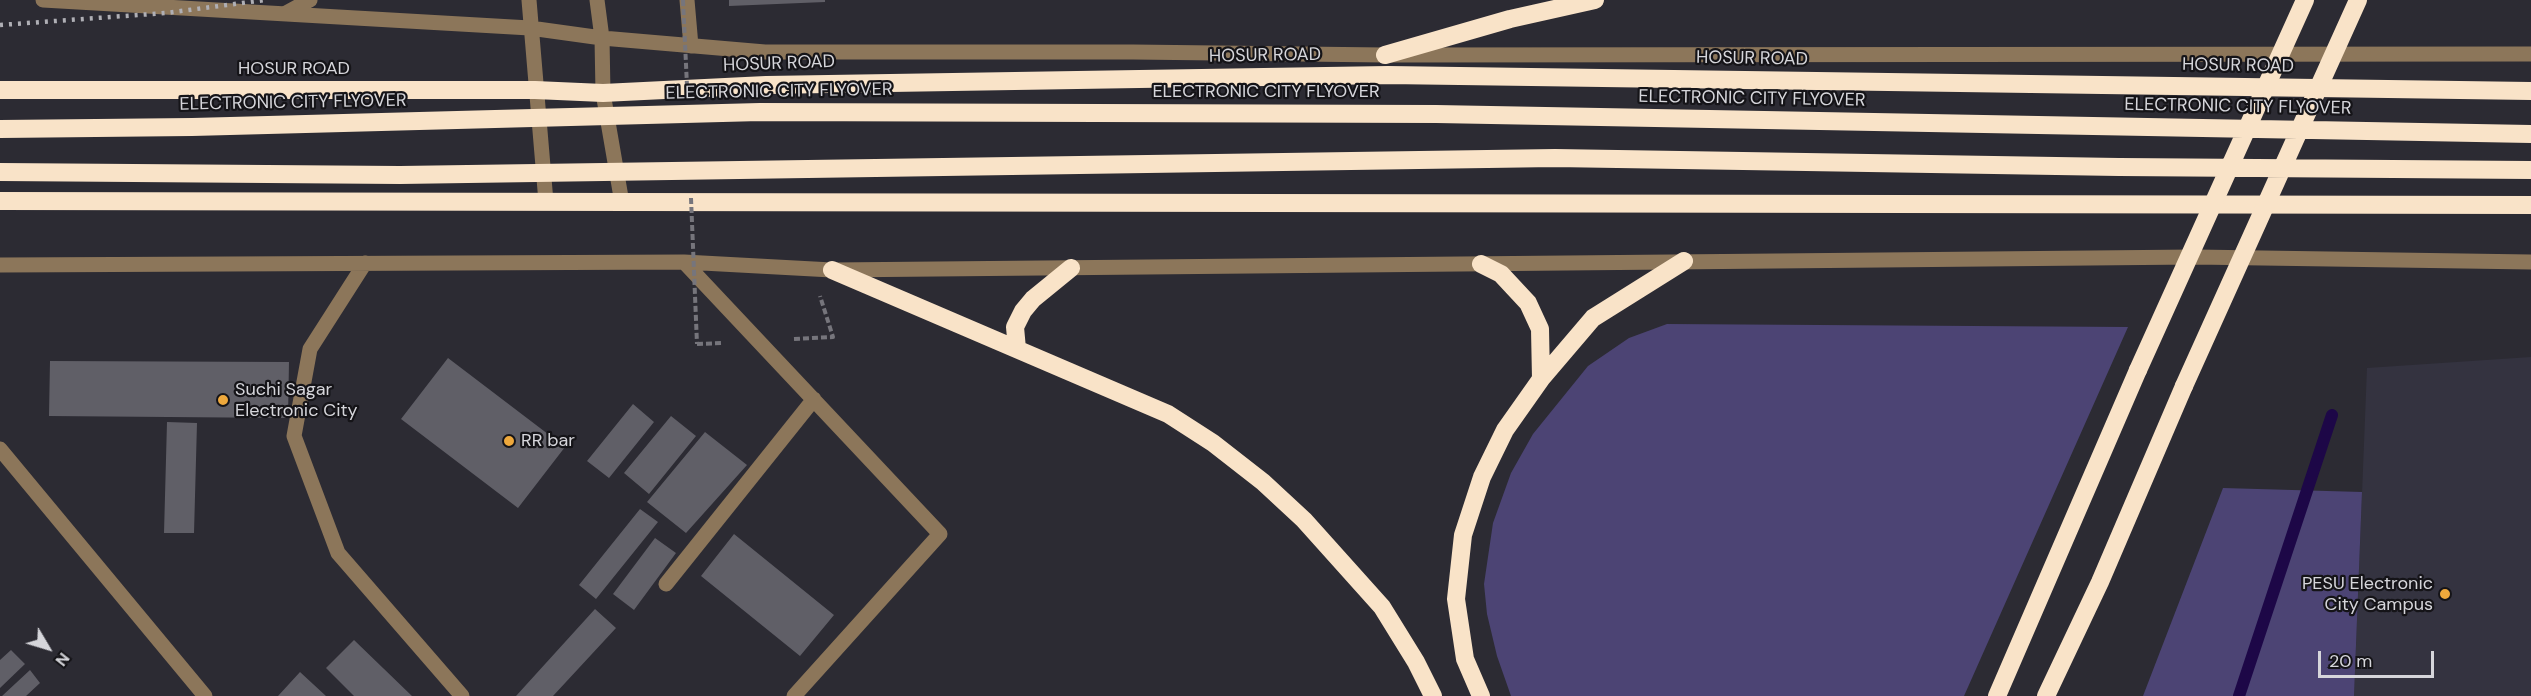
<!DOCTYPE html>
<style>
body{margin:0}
#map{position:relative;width:2531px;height:696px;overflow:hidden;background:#2c2b33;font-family:"DM Sans",sans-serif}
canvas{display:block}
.north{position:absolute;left:18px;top:618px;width:60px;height:60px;-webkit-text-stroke:4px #151418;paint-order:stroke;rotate:128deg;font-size:16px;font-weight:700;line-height:24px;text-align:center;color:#d6d6db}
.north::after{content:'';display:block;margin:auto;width:21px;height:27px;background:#d6d6db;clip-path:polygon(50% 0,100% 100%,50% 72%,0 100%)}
.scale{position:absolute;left:2318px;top:651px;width:116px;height:27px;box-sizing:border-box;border:3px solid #d6d6db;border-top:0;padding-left:8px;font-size:18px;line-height:21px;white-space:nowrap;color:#d6d6db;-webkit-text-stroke:4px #151418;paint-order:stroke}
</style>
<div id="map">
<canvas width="2531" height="696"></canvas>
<div class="north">N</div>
<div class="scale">20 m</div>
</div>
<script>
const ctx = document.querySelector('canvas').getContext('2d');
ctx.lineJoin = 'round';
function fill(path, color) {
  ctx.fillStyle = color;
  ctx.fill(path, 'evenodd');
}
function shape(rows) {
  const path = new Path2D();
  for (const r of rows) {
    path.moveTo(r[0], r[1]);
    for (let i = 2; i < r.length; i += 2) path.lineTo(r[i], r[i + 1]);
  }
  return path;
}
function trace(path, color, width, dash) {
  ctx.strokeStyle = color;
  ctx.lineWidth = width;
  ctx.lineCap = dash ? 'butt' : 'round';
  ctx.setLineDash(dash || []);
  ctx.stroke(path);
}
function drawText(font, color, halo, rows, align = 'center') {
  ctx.font = font + ' "DM Sans",sans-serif';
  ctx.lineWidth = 4.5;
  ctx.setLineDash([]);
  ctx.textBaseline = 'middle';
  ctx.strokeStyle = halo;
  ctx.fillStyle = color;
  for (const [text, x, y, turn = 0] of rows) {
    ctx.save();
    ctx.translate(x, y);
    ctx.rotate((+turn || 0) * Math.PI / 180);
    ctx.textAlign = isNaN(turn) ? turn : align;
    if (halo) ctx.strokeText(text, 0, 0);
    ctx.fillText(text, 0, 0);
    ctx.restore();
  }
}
const built = shape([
 [2531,357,2531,696,2354,696,2367,368]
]);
const green = shape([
 [1667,324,2128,327,1964,696,1511,696,1497,656,1487,614,1484,584,1493,523,1511,473,1533,434,1588,366,1629,338],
 [2223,488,2362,492,2354,696,2143,696]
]);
const stream = shape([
 [2239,696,2332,415]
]);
const building = shape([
 [729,0,825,0,825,2,729,6],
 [448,358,565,447,518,508,401,419],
 [50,361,289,362,288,418,49,416],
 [633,404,654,422,609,478,587,461],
 [671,416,696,436,649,494,624,473],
 [167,422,197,423,194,533,164,533],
 [705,432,747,465,686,533,647,502],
 [640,509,658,522,596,599,579,585],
 [734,534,834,615,800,656,701,576],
 [655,538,676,553,634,610,613,594],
 [595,609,616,628,553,696,516,696],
 [354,640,412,696,354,696,326,668],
 [11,650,25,664,0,688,0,660],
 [30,670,40,683,26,696,2,696],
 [300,672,326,696,278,696]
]);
const path = shape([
 [794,339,833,337,820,296],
 [697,344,723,343]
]);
const minor = shape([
 [43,0,530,28,602,38,765,52,1133,52,1385,55,2531,54],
 [529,0,546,202],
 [597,0,602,38,603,93,622,203],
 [687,0,691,46],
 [284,14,310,0],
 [684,262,940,534,794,696],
 [365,263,310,349,294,436,338,553,462,696],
 [0,265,684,262,832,270,2195,257,2531,262],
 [0,449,205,696],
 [666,584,814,399]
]);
const highway = shape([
 [1385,55,1510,19,1595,0],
 [0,90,535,90,603,93,766,85,1388,75,2531,91],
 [0,201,2531,205],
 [1481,264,1501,274,1528,303,1540,329,1541,379],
 [832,270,1168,414,1213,443,1263,482,1304,520,1382,607,1416,662,1433,696],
 [1017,349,1015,327,1023,311,1033,299,1071,268],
 [1481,696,1465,659,1456,599,1463,535,1482,477,1505,430,1541,379,1593,318,1684,261],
 [1997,696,2138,370],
 [2046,696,2100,582,2184,386]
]);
const rail = shape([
 [0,25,166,13,265,0]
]);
const pathBridge = shape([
 [683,0,687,86],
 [691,198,697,344]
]);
const highwayBridge = shape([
 [0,129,192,127,760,112,1436,114,2531,134],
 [0,172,400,175,1555,158,2119,167,2531,170],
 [2138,370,2305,0],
 [2184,386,2358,0]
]);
const markers = [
 [223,400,6,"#eea83c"],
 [509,441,6,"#eea83c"],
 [2445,594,6,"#eea83c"]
];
const streetNames = [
 ["HOSUR ROAD",1265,56,-1],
 ["HOSUR ROAD",1752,59,1],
 ["HOSUR ROAD",779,64,-2],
 ["HOSUR ROAD",2238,66,1],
 ["HOSUR ROAD",294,69],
 ["ELECTRONIC CITY FLYOVER",779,92,-1],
 ["ELECTRONIC CITY FLYOVER",1266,92],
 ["ELECTRONIC CITY FLYOVER",1752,99,1],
 ["ELECTRONIC CITY FLYOVER",293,103,-1],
 ["ELECTRONIC CITY FLYOVER",2238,107,1]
];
const poiNames = [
 ["Suchi Sagar",235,390],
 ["Electronic City",235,411],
 ["RR bar",521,441],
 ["PESU Electronic",2433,584,"right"],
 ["City Campus",2433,605,"right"]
];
fill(built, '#343340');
fill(green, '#4c4474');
trace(stream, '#1d0747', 12);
fill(building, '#605f67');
trace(path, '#76757c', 4, [6, 3]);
trace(minor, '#8c765a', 15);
trace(highway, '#f9e3c8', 18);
trace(rail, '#afafb5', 4.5, [3, 6]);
trace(pathBridge, '#76757c', 4, [6, 3]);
trace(highwayBridge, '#f9e3c8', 18);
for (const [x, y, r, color] of markers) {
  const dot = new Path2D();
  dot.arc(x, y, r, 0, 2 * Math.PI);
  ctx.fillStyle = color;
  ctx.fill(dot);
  trace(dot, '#151418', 2);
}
drawText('18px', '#d6d6db', '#151418', streetNames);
drawText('18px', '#d6d6db', '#151418', poiNames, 'left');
</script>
